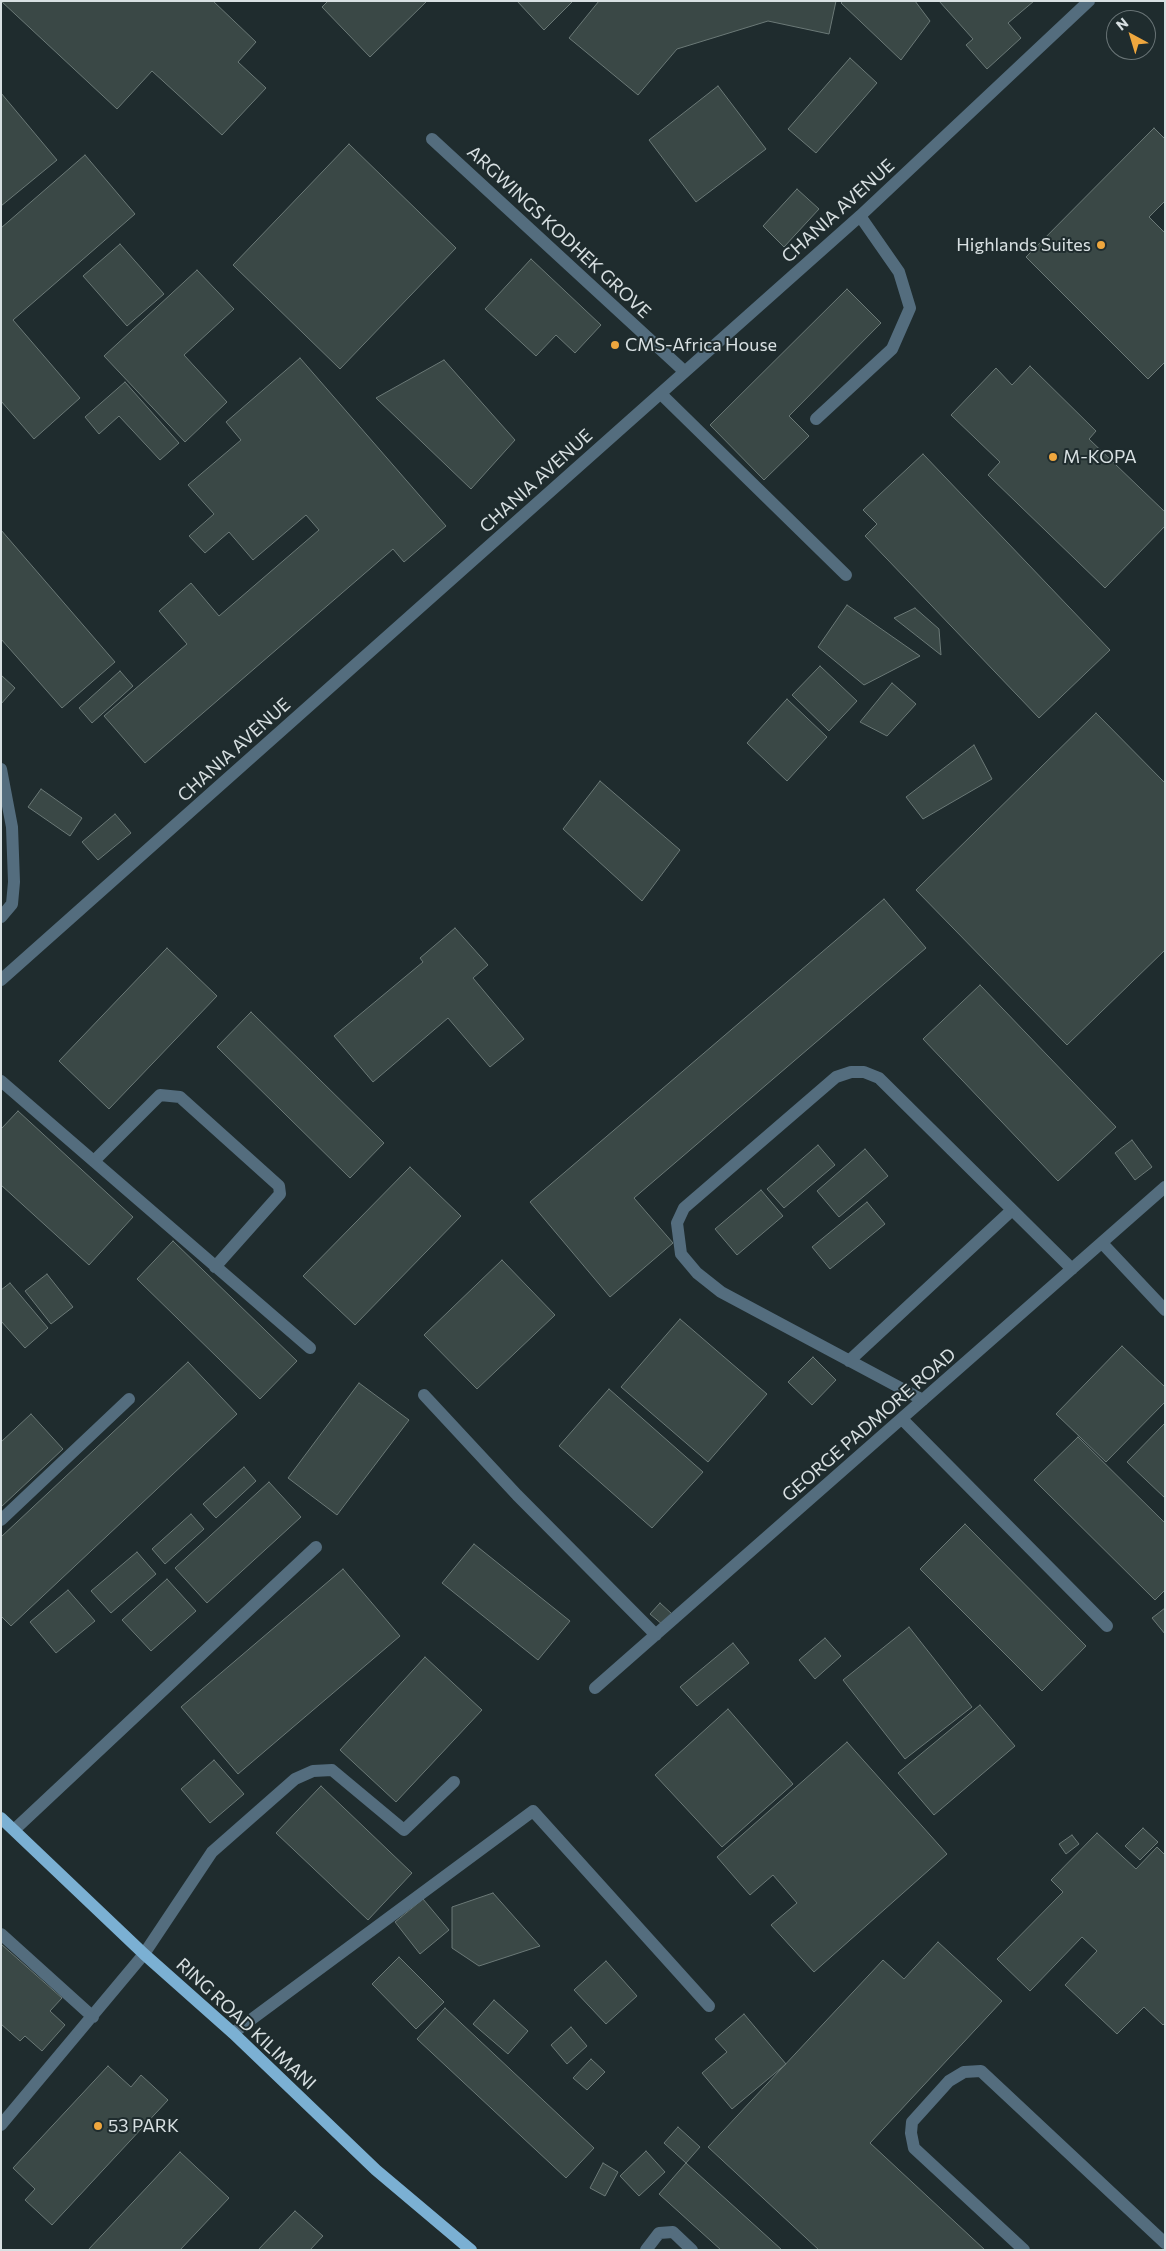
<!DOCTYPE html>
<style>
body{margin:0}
#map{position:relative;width:1166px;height:2251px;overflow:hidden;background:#1f2c2e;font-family:Commissioner,sans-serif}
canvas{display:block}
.frame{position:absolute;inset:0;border:2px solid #d8e0e2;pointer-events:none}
.north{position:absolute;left:1106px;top:10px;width:50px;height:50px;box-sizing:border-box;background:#1f2c2e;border:1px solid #697476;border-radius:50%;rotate:321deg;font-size:14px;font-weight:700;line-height:20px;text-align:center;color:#d8e0e2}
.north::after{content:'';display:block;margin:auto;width:18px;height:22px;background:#efa73e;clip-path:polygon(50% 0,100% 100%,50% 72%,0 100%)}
</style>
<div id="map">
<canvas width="1166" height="2251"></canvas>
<div class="frame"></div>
<div class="north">N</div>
</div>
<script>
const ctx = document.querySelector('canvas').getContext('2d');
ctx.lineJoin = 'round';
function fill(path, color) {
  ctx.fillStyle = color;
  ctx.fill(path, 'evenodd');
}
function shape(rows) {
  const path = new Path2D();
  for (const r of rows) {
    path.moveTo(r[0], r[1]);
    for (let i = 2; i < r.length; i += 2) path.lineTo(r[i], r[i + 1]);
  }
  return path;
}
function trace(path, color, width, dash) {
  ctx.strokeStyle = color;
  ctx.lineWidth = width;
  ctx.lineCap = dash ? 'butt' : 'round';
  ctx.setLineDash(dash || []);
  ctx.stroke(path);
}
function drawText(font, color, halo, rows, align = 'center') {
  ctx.font = font + ' Commissioner,sans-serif';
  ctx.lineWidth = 4;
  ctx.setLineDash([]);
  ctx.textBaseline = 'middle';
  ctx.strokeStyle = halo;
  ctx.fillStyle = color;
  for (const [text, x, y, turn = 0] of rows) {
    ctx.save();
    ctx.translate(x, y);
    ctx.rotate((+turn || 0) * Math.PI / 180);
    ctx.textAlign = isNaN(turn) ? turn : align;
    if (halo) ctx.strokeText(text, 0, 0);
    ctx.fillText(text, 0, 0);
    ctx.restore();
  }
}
const building = shape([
 [1,1,213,1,256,42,238,62,266,88,222,135,152,71,117,109,1,1],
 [328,1,427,1,370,57,322,7,328,1],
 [517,1,573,1,544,30,517,1],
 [599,1,836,1,829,34,768,21,677,49,638,95,569,38,599,1],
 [843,1,915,1,930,21,901,60,841,3,843,1],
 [939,1,1034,1,1008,23,1021,38,987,69,966,45,973,39,939,1],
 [850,58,877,83,816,153,788,129,850,58],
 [718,86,766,149,696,202,649,140,718,86],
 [1,93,57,160,1,206,1,93],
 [1154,128,1165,139,1165,201,1149,217,1165,233,1165,362,1148,379,1026,257,1154,128],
 [349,144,456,248,340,369,233,265,349,144],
 [85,155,135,214,13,320,80,398,34,439,1,401,1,228,85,155],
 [797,189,819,209,784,247,763,226,797,189],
 [120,244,164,294,127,326,83,276,120,244],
 [531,259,601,325,575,353,556,335,536,356,485,309,531,259],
 [197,270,234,309,184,355,227,402,185,442,104,356,197,270],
 [847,289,881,323,789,416,809,436,764,480,710,425,847,289],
 [300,358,446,526,404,562,393,549,145,763,104,716,187,644,159,611,191,583,219,616,319,530,306,515,253,560,229,532,205,553,189,536,214,514,188,485,241,440,226,422,300,358],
 [444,360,515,440,471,489,376,398,444,360],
 [1030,366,1096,431,1089,439,1165,512,1165,526,1105,588,988,475,1000,462,951,415,996,368,1012,385,1030,366],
 [125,382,179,443,160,460,119,416,99,434,85,417,125,382],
 [923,454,1110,650,1039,718,865,536,877,524,863,510,923,454],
 [1,530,115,662,62,708,1,639,1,530],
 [847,605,920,656,864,685,818,647,847,605],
 [915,608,939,629,941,655,894,618,915,608],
 [820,666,857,701,829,731,792,695,820,666],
 [120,671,133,686,92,723,79,708,120,671],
 [1,675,15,688,1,704,1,675],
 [892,683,916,704,887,736,860,722,892,683],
 [787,699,827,737,787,781,747,743,787,699],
 [1096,713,1165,783,1165,950,1067,1045,916,890,1096,713],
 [974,745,992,779,923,819,906,797,974,745],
 [600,781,680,850,642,901,563,829,600,781],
 [41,789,82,818,70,836,28,807,41,789],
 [115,814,131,833,98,860,82,842,115,814],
 [884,899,926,948,634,1198,673,1243,610,1297,530,1202,884,899],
 [455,928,488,965,473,978,524,1039,490,1067,448,1018,373,1082,334,1036,423,962,420,958,455,928],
 [167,948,217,996,109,1109,59,1061,167,948],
 [980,985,1116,1127,1058,1181,923,1039,980,985],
 [251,1012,384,1143,350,1178,217,1047,251,1012],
 [18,1111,133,1217,89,1265,1,1185,1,1129,18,1111],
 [1132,1140,1152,1167,1135,1180,1115,1153,1132,1140],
 [818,1145,835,1165,784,1208,767,1189,818,1145],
 [865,1149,888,1176,839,1217,817,1191,865,1149],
 [410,1167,461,1216,355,1325,303,1276,410,1167],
 [761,1190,783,1216,737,1255,715,1229,761,1190],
 [867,1202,885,1224,830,1269,812,1247,867,1202],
 [173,1241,297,1361,260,1399,137,1279,173,1241],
 [502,1260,555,1315,477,1389,424,1335,502,1260],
 [47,1274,73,1307,51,1324,25,1291,47,1274],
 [10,1283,48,1328,25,1348,1,1321,1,1290,10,1283],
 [680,1319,767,1394,708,1462,621,1387,680,1319],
 [1122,1346,1165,1387,1165,1402,1106,1462,1056,1414,1122,1346],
 [813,1357,836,1380,812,1405,788,1382,813,1357],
 [188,1362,237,1414,11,1626,1,1616,1,1537,188,1362],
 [359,1383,409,1420,337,1515,288,1478,359,1383],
 [609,1389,703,1472,652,1528,559,1446,609,1389],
 [31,1414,63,1449,1,1507,1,1442,31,1414],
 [1165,1423,1165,1498,1127,1462,1165,1423],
 [1078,1437,1165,1523,1165,1590,1155,1600,1034,1480,1078,1437],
 [244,1467,256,1481,216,1518,203,1504,244,1467],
 [269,1482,301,1517,207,1603,175,1568,269,1482],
 [191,1514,204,1529,165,1564,152,1549,191,1514],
 [965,1524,1086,1646,1042,1691,920,1569,965,1524],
 [474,1544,570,1621,538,1660,442,1583,474,1544],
 [137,1552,156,1574,111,1613,91,1591,137,1552],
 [343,1569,400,1636,238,1774,181,1707,343,1569],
 [167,1579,196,1611,151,1651,122,1620,167,1579],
 [68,1590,95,1621,56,1653,30,1622,68,1590],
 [660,1603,672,1614,663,1625,650,1614,660,1603],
 [1165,1608,1165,1634,1152,1618,1165,1608],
 [909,1627,972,1707,905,1759,843,1680,909,1627],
 [825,1638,841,1656,815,1679,799,1660,825,1638],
 [733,1643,749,1663,697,1706,680,1687,733,1643],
 [425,1657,482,1710,396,1802,340,1750,425,1657],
 [980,1705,1015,1746,934,1815,898,1773,980,1705],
 [728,1709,793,1784,722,1847,655,1775,728,1709],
 [847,1742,947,1854,814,1972,771,1925,797,1903,773,1875,750,1895,717,1857,847,1742],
 [214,1760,244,1794,210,1823,181,1789,214,1760],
 [321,1786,412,1873,368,1920,276,1833,321,1786],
 [1143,1828,1158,1842,1140,1860,1125,1846,1143,1828],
 [1097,1833,1136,1869,1157,1847,1165,1855,1165,2023,1163,2025,1144,2007,1117,2034,1065,1985,1097,1951,1082,1937,1030,1991,997,1959,1063,1892,1051,1880,1097,1833],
 [1072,1835,1079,1844,1066,1854,1059,1844,1072,1835],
 [493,1893,540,1946,479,1966,452,1948,452,1907,493,1893],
 [423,1899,449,1930,420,1954,395,1922,423,1899],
 [938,1942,1002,2001,870,2143,985,2250,819,2250,708,2147,883,1960,904,1979,938,1942],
 [1,1944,62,1998,50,2011,65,2025,42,2051,25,2036,20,2041,1,2024,1,1944],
 [399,1957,444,2002,416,2029,372,1984,399,1957],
 [606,1961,637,1996,606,2024,574,1990,606,1961],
 [494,2000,528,2031,508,2054,473,2024,494,2000],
 [445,2008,594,2148,566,2178,417,2039,445,2008],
 [744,2014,786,2064,732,2109,702,2073,727,2052,715,2039,744,2014],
 [571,2027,587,2046,567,2064,551,2045,571,2027],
 [591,2059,605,2072,587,2090,573,2078,591,2059],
 [108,2066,131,2087,141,2075,168,2100,52,2225,25,2200,35,2189,13,2168,108,2066],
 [678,2127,700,2147,686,2163,664,2143,678,2127],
 [646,2151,665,2172,639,2196,620,2176,646,2151],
 [180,2152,229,2198,180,2250,88,2250,180,2152],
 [603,2163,618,2172,605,2196,590,2188,603,2163],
 [686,2163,782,2250,721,2250,659,2194,686,2163],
 [295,2211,323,2236,310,2250,258,2250,295,2211]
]);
const minor = shape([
 [432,139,684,371],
 [661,394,846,575],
 [816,419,892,349,910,308,899,272,860,216],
 [1,769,12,827,14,882,12,904,1,917],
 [1,980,860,216,1089,1],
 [1,1081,310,1348],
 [94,1161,160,1095,180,1097,279,1186,280,1194,215,1267],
 [1102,1243,1165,1310],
 [849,1361,1012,1210],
 [424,1395,517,1495,656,1635],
 [923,1400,721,1292,697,1273,681,1254,677,1223,684,1208,836,1077,851,1072,864,1072,879,1078,1072,1269],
 [902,1419,1107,1626],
 [1,1520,129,1399],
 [595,1688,1165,1187],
 [14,1830,316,1547],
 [1,1934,93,2017],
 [233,2033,533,1811,709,2006],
 [1,2125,144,1954,212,1852,295,1779,313,1771,332,1770,404,1830,454,1782],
 [646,2250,659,2233,673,2232,692,2250],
 [1024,2250,914,2148,911,2133,912,2122,949,2081,964,2072,981,2071,1165,2243]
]);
const major = shape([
 [1,1818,144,1954,233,2033,376,2170,471,2250]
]);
const markers = [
 [1101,245,5,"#efa73e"],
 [615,345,5,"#efa73e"],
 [1053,457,5,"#efa73e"],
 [98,2126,5,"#efa73e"]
];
const streetNames = [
 ["CHANIA AVENUE",838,211,-42],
 ["ARGWINGS KODHEK GROVE",559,232,43],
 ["CHANIA AVENUE",536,481,-42],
 ["CHANIA AVENUE",234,750,-42],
 ["GEORGE PADMORE ROAD",869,1425,-41],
 ["RING ROAD KILIMANI",246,2024,43]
];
const poiNames = [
 ["Highlands Suites",1091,245,"right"],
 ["CMS-Africa House",625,345],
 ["M-KOPA",1063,457],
 ["53 PARK",108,2126]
];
fill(building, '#3a4846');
trace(building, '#6b7977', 1);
trace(minor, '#546d7e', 12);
trace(major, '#7bb0d3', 12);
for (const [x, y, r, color] of markers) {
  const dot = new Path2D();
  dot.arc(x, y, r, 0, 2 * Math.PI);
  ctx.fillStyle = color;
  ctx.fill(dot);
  trace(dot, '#1f2c2e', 2);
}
drawText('18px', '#d8e0e2', '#1f2c2e', streetNames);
drawText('18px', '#d8e0e2', '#1f2c2e', poiNames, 'left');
</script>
